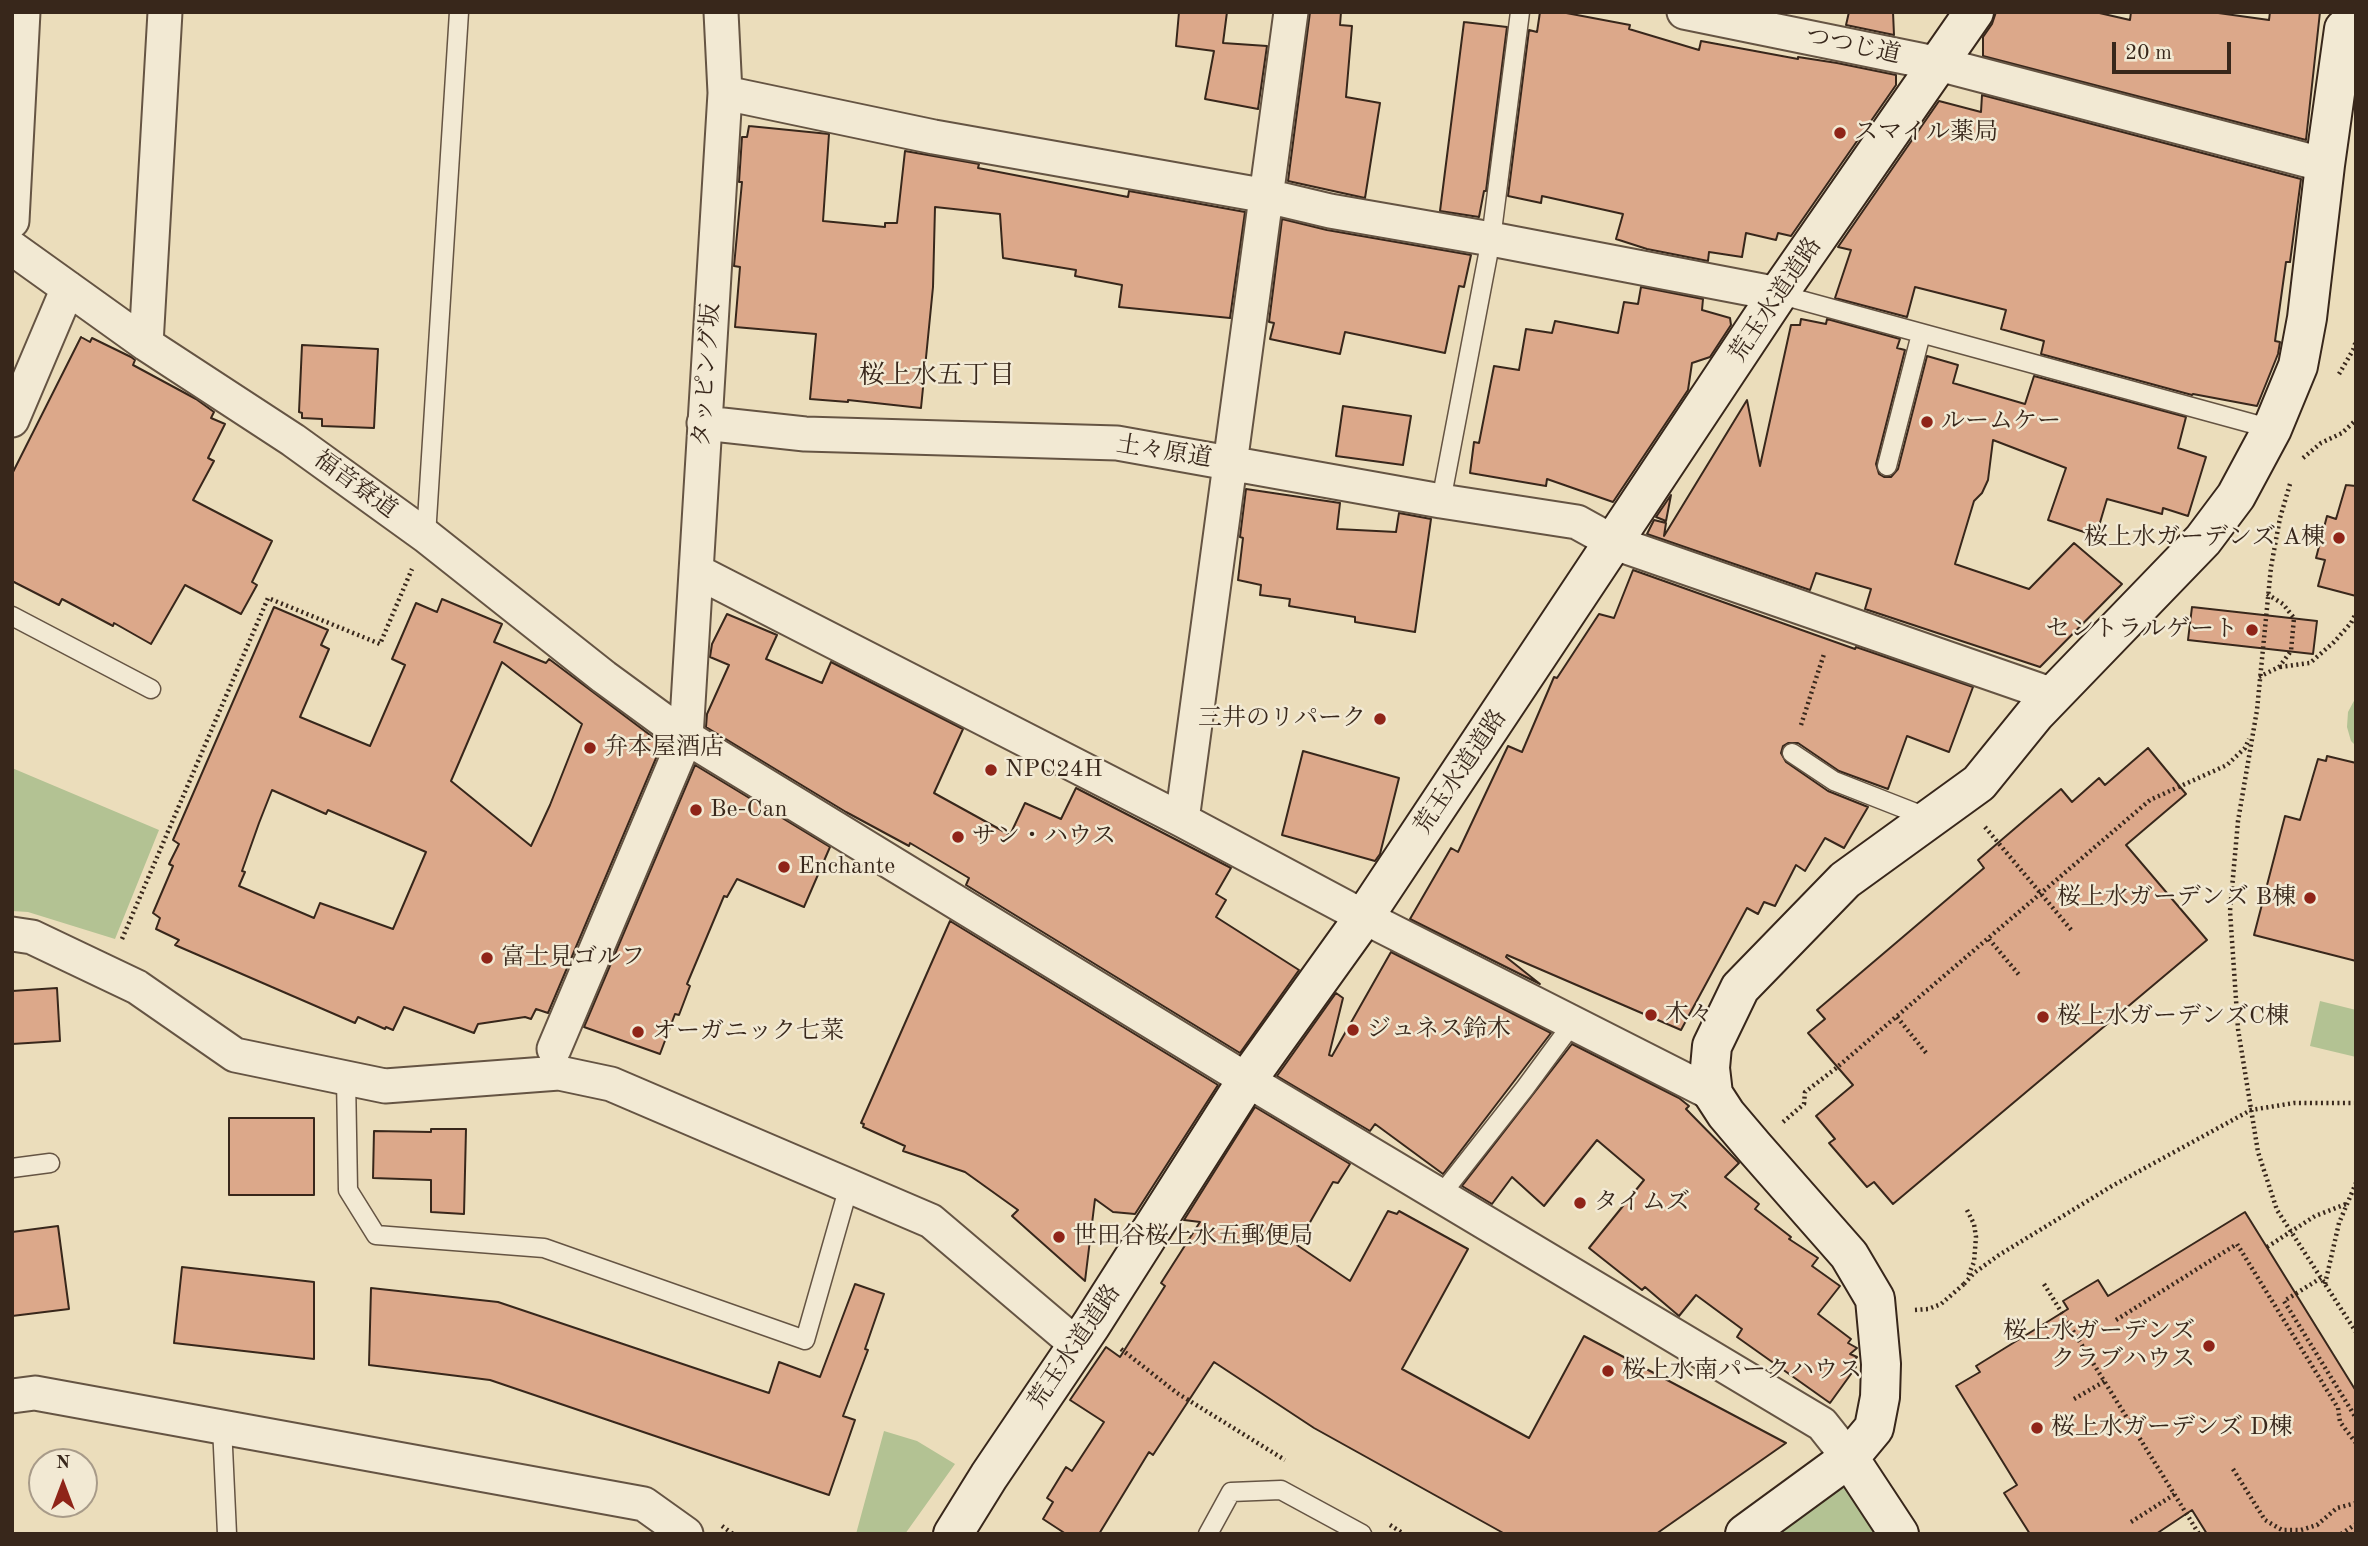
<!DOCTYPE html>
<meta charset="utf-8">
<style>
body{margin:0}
#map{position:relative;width:2368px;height:1546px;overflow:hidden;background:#ebddbb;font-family:"Old Standard TT",serif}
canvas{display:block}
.frame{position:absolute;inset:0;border:14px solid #38271b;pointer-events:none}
.north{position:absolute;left:28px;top:1448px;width:70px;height:70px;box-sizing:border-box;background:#f2e9d3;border:2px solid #a89b89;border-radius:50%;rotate:0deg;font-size:19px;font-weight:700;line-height:28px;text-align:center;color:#38271b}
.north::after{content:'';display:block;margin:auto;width:24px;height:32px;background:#8f2418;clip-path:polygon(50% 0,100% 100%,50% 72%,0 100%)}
.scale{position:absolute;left:2112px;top:42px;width:119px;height:32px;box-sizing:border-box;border:4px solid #38271b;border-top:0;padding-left:9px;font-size:21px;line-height:24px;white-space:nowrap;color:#38271b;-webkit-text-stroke:5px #f2e9d3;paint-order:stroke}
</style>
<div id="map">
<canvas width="2368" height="1546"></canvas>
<div class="frame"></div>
<div class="north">N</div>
<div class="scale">20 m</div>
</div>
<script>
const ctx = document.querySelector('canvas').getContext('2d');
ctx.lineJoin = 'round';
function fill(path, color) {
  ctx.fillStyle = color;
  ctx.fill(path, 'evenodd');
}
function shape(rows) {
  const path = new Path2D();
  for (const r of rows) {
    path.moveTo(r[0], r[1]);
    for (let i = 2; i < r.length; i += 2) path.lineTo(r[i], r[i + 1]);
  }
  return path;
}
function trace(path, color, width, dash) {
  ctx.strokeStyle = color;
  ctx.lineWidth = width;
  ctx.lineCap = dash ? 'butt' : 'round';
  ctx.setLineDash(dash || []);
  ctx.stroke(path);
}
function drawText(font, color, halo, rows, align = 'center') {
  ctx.font = font + ' "Old Standard TT","Noto Serif JP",serif';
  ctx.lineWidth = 5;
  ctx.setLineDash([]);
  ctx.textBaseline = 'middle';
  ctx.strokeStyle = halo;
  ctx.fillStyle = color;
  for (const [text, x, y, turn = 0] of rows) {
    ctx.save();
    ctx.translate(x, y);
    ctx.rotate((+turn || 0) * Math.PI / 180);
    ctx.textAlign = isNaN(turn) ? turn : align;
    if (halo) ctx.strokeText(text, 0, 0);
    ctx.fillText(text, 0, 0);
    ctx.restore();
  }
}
const green = shape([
 [2356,697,2356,746,2351,741,2347,727,2348,712],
 [12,768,159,830,115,939,28,912,12,911],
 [2320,1001,2356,1010,2356,1057,2310,1046],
 [884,1431,917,1441,955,1464,905,1534,856,1534],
 [1847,1483,1875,1534,1777,1534]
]);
const building = shape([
 [1179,12,1227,12,1223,43,1267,46,1258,109,1205,99,1214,51,1176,46,1179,12],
 [1310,12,1341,12,1340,25,1352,26,1346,97,1380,103,1365,198,1288,181,1310,12],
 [1540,12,1561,12,1630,25,1629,29,1699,50,1701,41,1798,59,1798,57,1837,63,1896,75,1896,85,1791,236,1778,233,1776,240,1746,233,1742,257,1709,252,1708,261,1647,249,1616,239,1623,214,1542,196,1541,203,1508,196,1529,30,1537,32,1540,12],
 [1849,12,1893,12,1894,35,1846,25,1849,12],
 [1996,12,2095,12,2130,20,2131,12,2211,12,2269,20,2270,12,2320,12,2306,140,1983,56,1983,37,1992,24,1996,12],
 [1464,22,1507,27,1486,191,1484,191,1479,217,1440,211,1464,22],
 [1982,95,2301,179,2290,262,2286,262,2275,341,2280,342,2278,354,2257,406,2193,394,2192,395,2041,354,2044,341,2001,329,2006,310,1915,287,1907,317,1835,298,1851,250,1838,247,1939,101,1981,112,1982,95],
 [749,126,829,134,823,221,885,227,885,223,897,223,905,151,979,164,978,168,1128,197,1129,191,1245,212,1230,318,1119,307,1122,285,1075,276,1076,270,1003,258,1000,214,935,207,933,287,921,408,848,400,848,402,810,399,816,334,735,327,740,267,734,266,742,182,739,182,742,137,747,137,749,126],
 [1282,219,1327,230,1471,255,1464,287,1459,286,1445,353,1345,332,1340,354,1270,339,1274,323,1269,322,1282,219],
 [1641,287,1703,299,1702,310,1730,318,1731,325,1710,357,1692,363,1688,390,1613,502,1547,479,1546,486,1470,473,1474,442,1479,443,1494,366,1519,370,1526,329,1552,333,1555,321,1618,333,1624,302,1638,304,1641,287],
 [1801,319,1826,324,1827,319,1900,339,1897,348,1905,350,1876,464,1879,474,1884,477,1891,477,1898,469,1927,356,1958,365,1953,383,2025,404,2034,376,2186,417,2178,448,2206,457,2188,516,2163,508,2162,514,2107,499,2096,536,2048,520,2066,468,1993,440,1988,480,1982,493,1974,501,1955,564,2029,589,2074,543,2122,584,2040,667,1865,609,1871,589,1816,573,1810,590,1647,534,1654,520,1666,523,1664,536,1747,400,1760,466,1791,325,1800,325,1801,319],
 [81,337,90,342,92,338,131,357,135,360,133,365,196,399,214,412,211,418,225,424,208,458,214,461,193,500,272,541,252,582,257,585,241,614,185,585,151,644,114,623,113,626,62,599,59,605,12,581,12,474,81,337],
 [302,345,378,349,374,428,322,426,322,419,302,418,302,413,299,412,302,345],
 [1343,406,1411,416,1403,465,1336,456,1343,406],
 [2346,485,2356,486,2356,596,2318,586,2325,560,2316,558,2327,516,2336,519,2346,485],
 [1246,489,1340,503,1337,529,1396,532,1399,513,1431,519,1415,632,1355,622,1355,617,1289,606,1290,599,1260,595,1261,585,1238,580,1243,538,1240,537,1246,489],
 [1671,495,1666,521,1656,517,1671,495],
 [1633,570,1855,649,1856,647,1973,687,1949,752,1907,736,1888,789,1839,771,1798,743,1788,743,1783,746,1781,753,1786,762,1828,791,1868,807,1844,848,1825,838,1805,871,1796,865,1775,906,1764,902,1758,914,1747,908,1681,1030,1507,955,1506,957,1540,984,1410,919,1451,848,1458,852,1508,746,1522,752,1554,677,1557,678,1599,614,1614,618,1633,570],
 [442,599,502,624,494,642,546,663,549,659,662,744,548,1013,536,1009,531,1019,525,1017,478,1024,474,1033,404,1007,393,1030,386,1027,385,1029,358,1017,355,1023,175,945,179,940,156,929,160,918,153,913,173,866,169,864,179,844,173,840,274,607,328,630,321,645,329,649,300,717,370,746,405,665,392,659,416,603,437,612,442,599],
 [502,662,582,724,550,805,531,846,451,781,502,662],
 [272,790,326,814,328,810,426,852,393,929,320,903,314,918,239,886,245,872,242,871,259,823,272,790],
 [2192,607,2317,621,2313,654,2188,640,2192,607],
 [727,614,777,635,766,659,822,683,831,662,963,729,934,793,1010,835,1025,803,1061,819,1076,788,1231,868,1216,894,1226,900,1216,917,1299,970,1240,1053,966,885,969,878,910,843,909,846,846,812,706,727,707,714,729,665,710,657,712,644,727,614],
 [2148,748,2186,794,2126,845,2207,940,1893,1204,1874,1182,1867,1187,1829,1143,1835,1139,1816,1116,1853,1085,1808,1033,1825,1019,1817,1010,1984,868,1978,860,2061,789,2072,802,2099,778,2105,785,2148,748],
 [1303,751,1399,778,1380,854,1375,861,1282,835,1303,751],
 [2327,756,2356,763,2356,961,2254,935,2285,816,2300,820,2318,759,2326,761,2327,756],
 [695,765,830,847,804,907,737,879,727,897,724,896,687,984,690,986,679,1015,675,1014,660,1054,584,1027,695,765],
 [950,921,1218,1085,1135,1214,1113,1212,1095,1199,1085,1281,1012,1216,1018,1210,965,1172,903,1151,905,1146,863,1127,864,1124,861,1123,950,921],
 [1391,952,1551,1033,1443,1174,1375,1124,1370,1131,1277,1076,1336,993,1343,998,1329,1055,1332,1056,1391,952],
 [57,988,60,1041,12,1044,12,991,57,988],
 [1572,1044,1679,1098,1689,1106,1686,1109,1739,1163,1725,1177,1759,1204,1755,1209,1791,1237,1789,1239,1818,1258,1812,1266,1840,1286,1818,1314,1851,1339,1848,1343,1857,1348,1850,1354,1857,1357,1852,1363,1856,1367,1830,1403,1737,1337,1742,1329,1696,1295,1679,1316,1645,1287,1642,1290,1589,1248,1644,1180,1597,1140,1544,1206,1512,1177,1492,1204,1462,1186,1572,1044],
 [1255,1107,1350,1164,1338,1183,1333,1182,1297,1245,1350,1281,1388,1211,1397,1214,1399,1211,1468,1249,1402,1369,1529,1438,1584,1336,1786,1443,1656,1534,1505,1534,1314,1428,1214,1362,1153,1455,1149,1452,1099,1534,1066,1534,1043,1519,1053,1502,1047,1498,1066,1467,1072,1471,1104,1422,1070,1400,1106,1347,1120,1357,1165,1286,1161,1283,1200,1222,1184,1220,1255,1107],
 [229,1118,314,1118,314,1195,229,1195,229,1118],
 [431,1129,466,1129,464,1214,431,1212,431,1180,373,1178,374,1131,431,1132,431,1129],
 [2245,1212,2356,1391,2356,1534,2207,1534,2192,1510,2156,1534,2030,1534,2004,1493,2017,1485,1956,1386,1980,1372,1976,1366,2068,1309,2063,1301,2098,1280,2108,1296,2245,1212],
 [58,1226,69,1309,12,1316,12,1232,58,1226],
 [182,1267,314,1282,314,1359,174,1343,182,1267],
 [855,1284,884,1294,865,1349,868,1350,843,1416,855,1420,829,1495,490,1380,369,1365,371,1288,498,1302,769,1393,779,1362,820,1377,855,1284]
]);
const path = shape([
 [2339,374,2353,350,2356,341],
 [2303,458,2321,443,2342,433,2356,420],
 [2290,484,2280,518,2271,567,2257,710,2238,821,2230,911,2238,1029,2258,1152,2277,1210,2356,1332],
 [2280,667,2310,663,2334,642,2351,623,2356,613],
 [2259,677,2279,667,2291,651,2294,618,2283,604,2267,594],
 [1801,725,1824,654],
 [1985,827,2073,932],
 [122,939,268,598,380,644,412,569],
 [1989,939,2020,976],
 [1897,1017,1927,1054],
 [1783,1122,1804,1104,1805,1092,1835,1069,2150,800,2227,765,2245,748,2249,739],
 [1967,1210,1974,1224,1976,1237,1974,1262,1968,1276],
 [2267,1247,2315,1216,2346,1204],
 [2321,1278,2284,1301,2356,1418],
 [1964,1284,1974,1273,1999,1255,2112,1186,2251,1110,2294,1103,2356,1103],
 [2044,1284,2199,1534],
 [2325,1284,2339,1223,2356,1183],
 [1915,1310,1928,1309,1941,1304,1964,1284],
 [2116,1320,2237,1244,2338,1408,2340,1422,2356,1443],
 [1121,1349,1177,1393,1285,1460],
 [2074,1399,2105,1381],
 [2233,1469,2265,1520,2282,1530,2301,1530,2317,1525,2337,1508,2356,1503],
 [2131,1522,2175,1494],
 [1390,1525,1404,1534],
 [722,1526,733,1534],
 [2341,1534,2356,1524]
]);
const lane = shape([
 [1778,294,2272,429],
 [1887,466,1921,334],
 [1441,501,1491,239,1520,12],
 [426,536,459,12],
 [12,616,151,689],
 [1792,753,1834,781,1931,819],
 [346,1078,348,1190,376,1235,544,1248,805,1340,849,1186],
 [12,1168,50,1163],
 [1440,1196,1525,1088,1573,1023],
 [222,1426,227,1534],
 [1208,1534,1231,1492,1281,1490,1362,1534]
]);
const street = shape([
 [1684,12,1939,64,2325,165],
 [725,93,934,137,1267,196,1330,211,1491,239,1778,294],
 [12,221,23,12],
 [12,248,146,344,293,440,426,536,604,677,686,737,1247,1080,1822,1424,1849,1458],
 [146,344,165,12],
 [12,420,68,288],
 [704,423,805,434,1117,443,1441,501,1577,522,1615,543,2053,695],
 [696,571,1182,820,1364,917,1713,1094],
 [1182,820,1291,12],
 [12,934,32,937,137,987,235,1055,385,1086,559,1073,611,1084,931,1221,1077,1345],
 [554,1049,686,737,725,93,721,12],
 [12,1396,35,1393,644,1504,686,1534]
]);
const secondary = shape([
 [1849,1458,1899,1534],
 [953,1534,989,1476,1091,1325,1247,1080,1364,917,1778,294,1974,12],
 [1745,1534,1849,1458,1874,1428,1880,1397,1881,1364,1875,1299,1849,1255,1754,1147,1726,1114,1713,1094,1710,1068,1712,1046,1740,988,1845,880,1979,783,2035,714,2203,540,2236,496,2272,429,2298,366,2307,318,2325,165,2344,29]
]);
const markers = [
 [1840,133,7,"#8f2418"],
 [1927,422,7,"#8f2418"],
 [2339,538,7,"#8f2418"],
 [2252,630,7,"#8f2418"],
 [1380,719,7,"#8f2418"],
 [590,748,7,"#8f2418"],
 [991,770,7,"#8f2418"],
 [696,810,7,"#8f2418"],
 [958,837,7,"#8f2418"],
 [784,867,7,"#8f2418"],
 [2310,898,7,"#8f2418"],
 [487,958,7,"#8f2418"],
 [1651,1015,7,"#8f2418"],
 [2043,1017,7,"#8f2418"],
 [1353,1030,7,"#8f2418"],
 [638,1032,7,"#8f2418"],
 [1580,1203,7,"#8f2418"],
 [1059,1237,7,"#8f2418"],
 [2209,1346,7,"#8f2418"],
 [1608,1371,7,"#8f2418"],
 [2037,1428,7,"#8f2418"]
];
const streetNames = [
 ["つつじ道",1853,46,12],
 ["荒玉水道道路",1776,300,-56],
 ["タッピング坂",707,375,-86],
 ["土々原道",1164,452,9],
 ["福音寮道",355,485,36],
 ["荒玉水道道路",1461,772,-56],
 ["荒玉水道道路",1075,1347,-56]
];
const poiNames = [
 ["スマイル薬局",1854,133],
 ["ルームケー",1941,422],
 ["桜上水ガーデンズ A棟",2325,538,"right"],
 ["セントラルゲート",2238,630,"right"],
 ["三井のリパーク",1366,719,"right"],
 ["弁本屋酒店",604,748],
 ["NPC24H",1005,770],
 ["Be-Can",710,810],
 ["サン・ハウス",972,837],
 ["Enchante",798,867],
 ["桜上水ガーデンズ B棟",2296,898,"right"],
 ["富士見ゴルフ",501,958],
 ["木々",1665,1015],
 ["桜上水ガーデンズC棟",2057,1017],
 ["ジュネス鈴木",1367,1030],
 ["オーガニック七菜",652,1032],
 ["タイムズ",1594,1203],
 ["世田谷桜上水五郵便局",1073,1237],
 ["桜上水ガーデンズ",2195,1332,"right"],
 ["クラブハウス",2195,1360,"right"],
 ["桜上水南パークハウス",1622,1371],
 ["桜上水ガーデンズ D棟",2051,1428]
];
const neighbourhoodNames = [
 ["桜上水五丁目",937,376]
];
fill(green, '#b3c293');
fill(building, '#dca88a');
trace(building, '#38271b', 2);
trace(lane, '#655443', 21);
trace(street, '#655443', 37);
trace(secondary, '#38271b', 42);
trace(path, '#38271b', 4.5, [2, 3.5]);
trace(lane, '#f2e9d3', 18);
trace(street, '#f2e9d3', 33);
trace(secondary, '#f2e9d3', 38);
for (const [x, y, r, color] of markers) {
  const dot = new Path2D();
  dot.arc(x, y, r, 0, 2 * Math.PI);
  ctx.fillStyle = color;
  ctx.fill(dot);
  trace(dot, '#f2e9d3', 2.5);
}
drawText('24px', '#38271b', '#f2e9d3', streetNames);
drawText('24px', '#38271b', '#f2e9d3', poiNames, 'left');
drawText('26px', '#38271b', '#f2e9d3', neighbourhoodNames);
</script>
